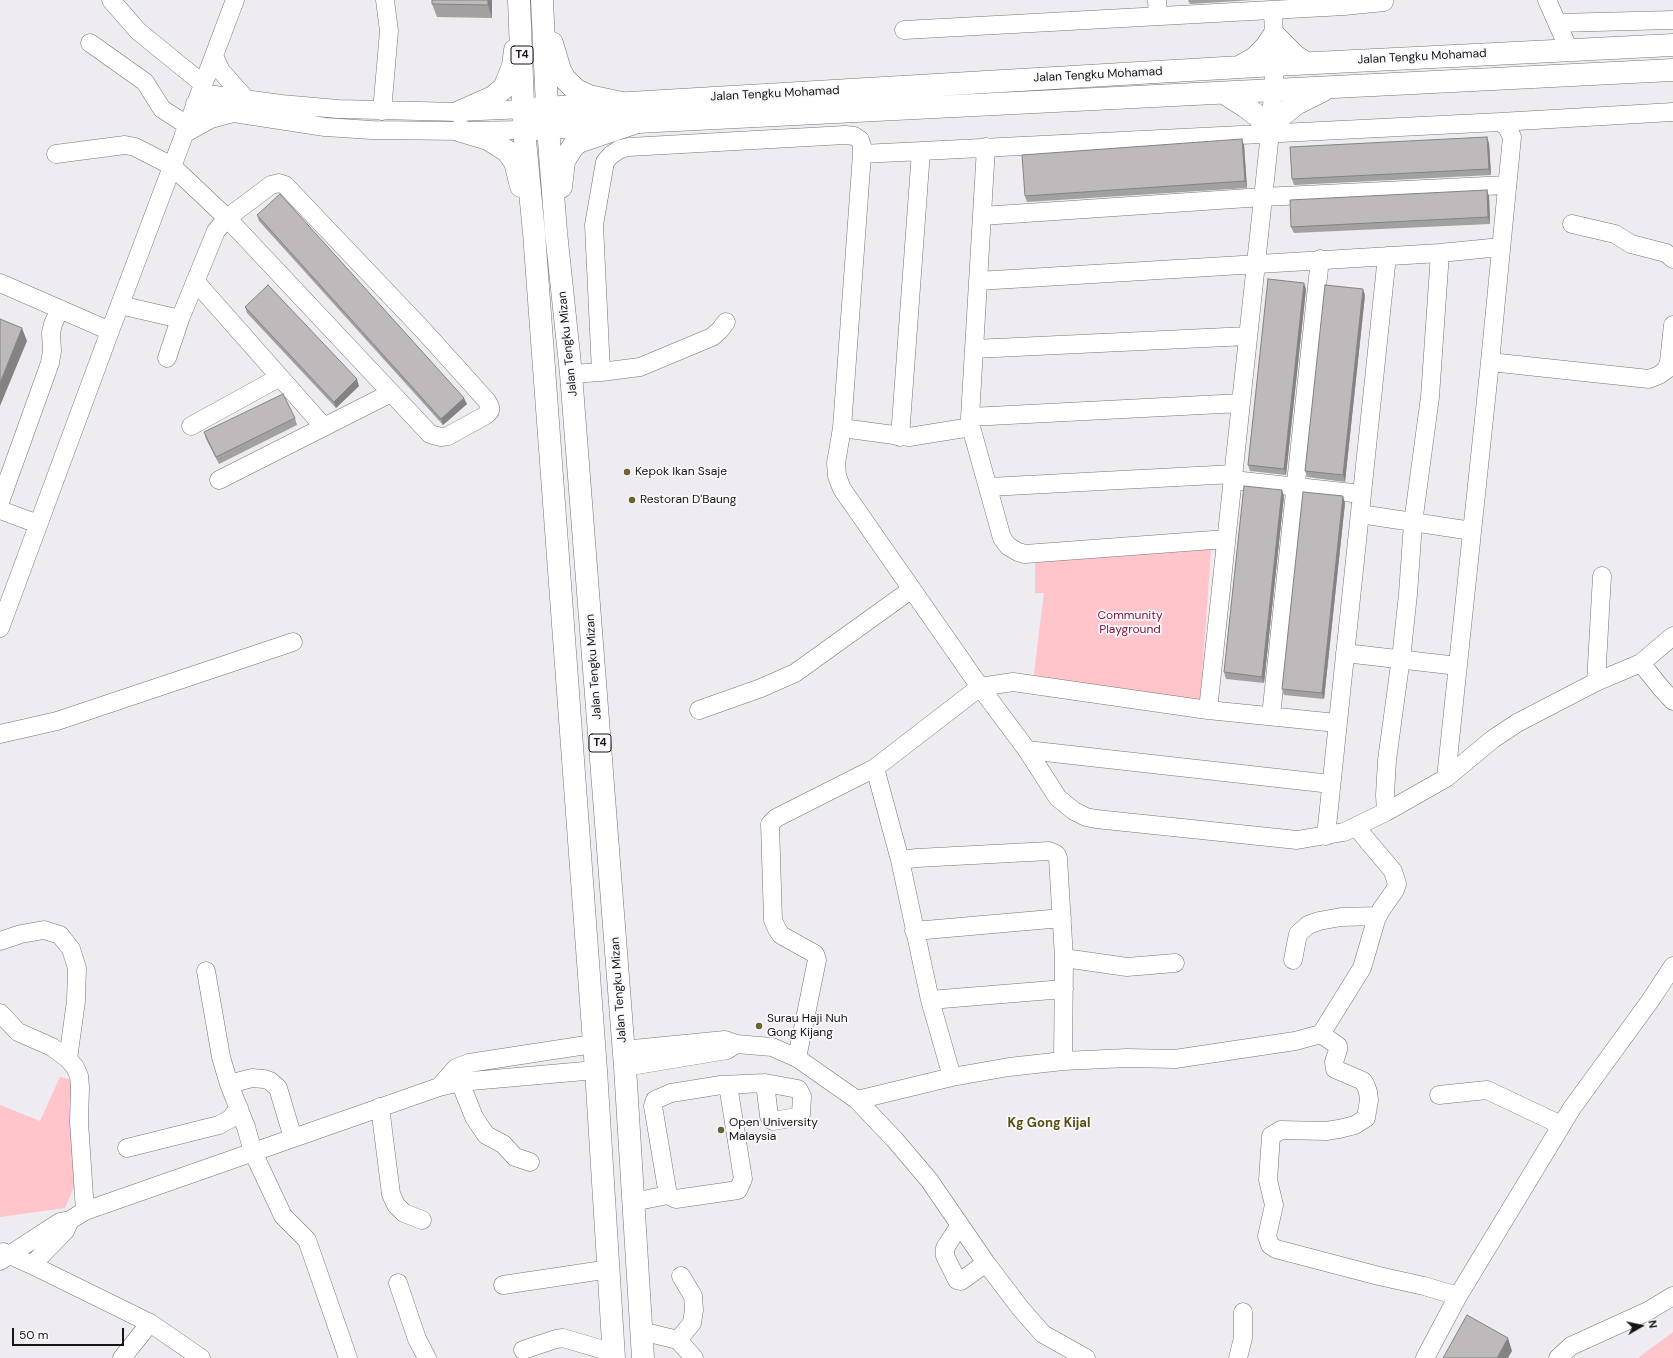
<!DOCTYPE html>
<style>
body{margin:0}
#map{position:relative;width:1673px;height:1358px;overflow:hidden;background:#eeecf0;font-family:"DM Sans",sans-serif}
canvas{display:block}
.north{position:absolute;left:1621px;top:1306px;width:40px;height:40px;-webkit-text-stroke:3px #fbf9fd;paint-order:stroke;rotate:81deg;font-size:11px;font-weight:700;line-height:16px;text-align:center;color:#151415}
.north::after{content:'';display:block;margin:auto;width:14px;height:18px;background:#151415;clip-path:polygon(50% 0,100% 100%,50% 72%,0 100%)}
.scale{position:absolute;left:12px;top:1328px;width:112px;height:18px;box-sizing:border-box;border:2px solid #151415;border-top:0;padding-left:5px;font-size:12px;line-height:14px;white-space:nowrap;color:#151415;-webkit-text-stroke:3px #fbf9fd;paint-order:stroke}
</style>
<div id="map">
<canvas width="1673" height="1358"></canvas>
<div class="north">N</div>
<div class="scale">50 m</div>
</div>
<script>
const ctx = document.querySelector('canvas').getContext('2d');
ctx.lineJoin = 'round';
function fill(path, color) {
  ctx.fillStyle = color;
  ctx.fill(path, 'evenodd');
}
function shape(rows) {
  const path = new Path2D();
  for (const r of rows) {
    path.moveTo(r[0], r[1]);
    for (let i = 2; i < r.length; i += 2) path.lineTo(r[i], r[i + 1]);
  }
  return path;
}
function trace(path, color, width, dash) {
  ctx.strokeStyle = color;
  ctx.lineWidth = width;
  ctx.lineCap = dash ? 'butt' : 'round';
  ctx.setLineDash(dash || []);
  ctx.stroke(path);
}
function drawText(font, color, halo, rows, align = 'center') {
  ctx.font = font + ' "DM Sans",sans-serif';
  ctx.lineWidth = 3.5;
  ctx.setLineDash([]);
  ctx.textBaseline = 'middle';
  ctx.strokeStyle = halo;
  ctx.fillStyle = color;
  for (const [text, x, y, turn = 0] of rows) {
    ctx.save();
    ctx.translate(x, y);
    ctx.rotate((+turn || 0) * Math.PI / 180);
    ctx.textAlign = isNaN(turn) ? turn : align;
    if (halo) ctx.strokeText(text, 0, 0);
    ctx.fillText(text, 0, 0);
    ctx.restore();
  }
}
const green = shape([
 [1204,546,1211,550,1200,706,1033,681,1044,593,1035,593,1035,558],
 [60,1077,73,1080,74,1187,65,1208,0,1217,0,1105,40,1121],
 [1673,1332,1673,1358,1638,1358]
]);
const minor = shape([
 [111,0,138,31,203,84],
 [1157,0,1158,16],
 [1547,0,1569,50],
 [1557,23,1673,20],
 [904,30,1344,6,1384,2],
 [90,43,145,82,162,109,187,125],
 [214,56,221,71,246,99],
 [200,93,281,104,338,109,459,112,524,109],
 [195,104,234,113,325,127,372,130,461,131,524,130],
 [382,111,389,31,385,0],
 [1500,122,1673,112],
 [184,134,211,119,233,113],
 [986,147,970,417,971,427,1002,538,1008,546,1018,552,1025,554,1226,539],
 [56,154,125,145,135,147,172,166,227,218,430,434,441,437,448,436,486,415,490,411,490,407,487,401,423,330,285,185,279,183,271,185,227,218,216,231,180,319,167,358],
 [982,216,1263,197,1507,185],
 [1572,224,1615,234,1631,244,1666,253,1673,259],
 [195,281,324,427],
 [978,281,1440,253,1501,247],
 [0,283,110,331],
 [120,305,180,319],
 [974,349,1248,336],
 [1490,362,1649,379,1659,375,1666,370,1669,362,1673,325],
 [601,372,640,367,712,337,720,330,726,322],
 [571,374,601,372,594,225,605,162,611,155,620,149,629,147,845,135,854,136,860,140,862,146,862,154,842,428,836,463,837,476,842,489,980,687,1027,750,1058,798,1074,811,1086,817,1096,819,1297,840,1344,832,1386,812,1446,778,1490,362,1512,137,1507,127,1500,122,862,154],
 [970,417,1241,403],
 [191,426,280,377],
 [842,428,909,437,971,427],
 [900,437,921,151],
 [219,480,391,393],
 [1233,480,1362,494],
 [989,487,1234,474],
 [0,502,50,363,52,351,51,333,53,324,60,309],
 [0,510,38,524],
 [1360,514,1472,531],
 [0,628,110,331,235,0],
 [1673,636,1641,663,1661,688,1673,701],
 [1345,653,1458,666],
 [1596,682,1602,576],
 [699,710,761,688,795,673,912,589],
 [1208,710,1270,133,1275,65,1273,10],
 [1271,716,1320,259],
 [0,734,57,721,293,642],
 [1027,750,1331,784],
 [875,768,900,860,930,1000,952,1077],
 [1446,778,1493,739,1517,723,1596,682,1641,663],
 [1386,812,1385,795,1387,760,1402,650,1408,594,1413,523,1430,397,1440,253],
 [1326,836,1387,256],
 [900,860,917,858,1049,851,1056,854,1058,858,1064,958,1063,1061],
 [914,931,1062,918],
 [0,941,21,934,44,930,60,935,71,949,77,968,76,1001,68,1059],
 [1064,958,1127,967,1175,963],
 [1293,960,1298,934,1308,925,1319,921,1341,917,1378,916],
 [206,971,221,1057,229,1084],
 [930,1000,1064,989],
 [0,1013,18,1032,52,1047,68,1059,75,1067,79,1076,80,1087,79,1122,85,1211],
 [1321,1034,1362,968,1376,920,1381,910,1395,890,1397,884,1393,871,1356,827],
 [623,1050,725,1040,736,1044,772,1047,797,1058,857,1100,895,1140,929,1180,986,1263,1021,1309,1043,1334,1086,1358],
 [797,1058,817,960,815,954,781,935,777,929,773,920,770,824,776,818,875,768,980,687,1013,682,1208,710,1337,723],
 [625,1067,727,1050,736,1044],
 [457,1071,460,1082,474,1117,486,1135,503,1144,515,1157,530,1162],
 [439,1087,456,1068,469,1063,593,1044],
 [1439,1095,1487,1090,1561,1125],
 [857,1100,952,1077,1009,1067,1063,1061,1127,1058,1175,1059,1295,1041,1321,1034,1338,1046,1338,1050,1334,1062,1335,1069,1363,1081,1366,1086,1368,1092,1369,1100,1366,1118,1355,1125,1339,1129,1326,1131,1281,1130,1271,1136,1268,1180,1274,1205,1267,1236,1270,1245,1276,1249,1379,1276,1424,1286,1458,1296],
 [380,1107,391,1194,396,1205,404,1213,422,1220],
 [293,1138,278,1088,270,1081,264,1079,252,1078,229,1084,246,1127,253,1152,283,1216,307,1240,348,1358],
 [127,1148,219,1125,230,1119,239,1108],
 [668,1195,653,1106,655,1100,671,1093,721,1085,765,1083,798,1089,802,1096,801,1114,797,1117,773,1121,769,1116,765,1083],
 [633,1202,668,1195,676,1199,738,1190,743,1179,728,1085],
 [960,1225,945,1248,945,1256,957,1280,961,1281,986,1263],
 [3,1252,32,1265,150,1323,201,1358],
 [0,1261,60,1222,70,1220,85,1211,439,1087,460,1082,596,1070],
 [32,1265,65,1231,70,1220],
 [398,1283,417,1339,427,1358],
 [503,1285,610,1269],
 [641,1331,678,1340,694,1358],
 [678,1340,692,1323,694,1310,693,1296,681,1276],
 [523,1350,556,1339,563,1338,614,1353],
 [122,1358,150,1323],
 [1238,1358,1243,1338,1243,1312],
 [1425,1358,1458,1296,1572,1108,1650,1001,1673,966],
 [1558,1358,1571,1346,1648,1311,1673,1296]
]);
const major = shape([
 [1239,67,1255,58,1266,47,1274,35,1295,56,1306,63],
 [1224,93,1246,107,1259,117,1270,133,1282,115,1296,104,1322,91],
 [527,109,1275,65,1673,45],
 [524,130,637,122,1673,70]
]);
const highway = shape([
 [519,0,524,130,534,233,596,1070,614,1358],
 [542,0,548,128,556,232,571,374,625,1067,643,1358],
 [552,43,560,70,565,79,576,90,589,96,622,103],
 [459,112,493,97,504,88,513,66,515,50],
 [461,131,488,139,507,151,515,162,521,186],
 [561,187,564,161,574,145,581,141,637,122]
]);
const wall = shape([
 [492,0,492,18,437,17,432,4],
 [1188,0,1253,0,1190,4],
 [1489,143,1491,175,1294,185,1292,179],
 [1244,145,1247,188,1027,202,1025,196],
 [1489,196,1490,224,1294,233,1291,227],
 [257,215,467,404,443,425,259,221],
 [1306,289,1286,475,1250,471,1248,465],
 [1365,295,1345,482,1307,477,1305,471],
 [245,307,359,386,336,408,247,313],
 [295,418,297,425,219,464,206,439,204,432],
 [1284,496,1264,683,1226,679,1224,672],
 [1345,503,1324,699,1284,695,1282,689]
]);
const shadedWall = shape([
 [488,0,492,0,492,18,488,5],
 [1487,137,1489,143,1491,175,1489,169],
 [1242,139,1244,145,1247,188,1245,181],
 [1487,190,1489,196,1490,224,1488,217],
 [1304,283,1306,289,1286,475,1284,469],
 [1363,289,1365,295,1345,482,1343,475],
 [22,328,27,341,0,406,0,383],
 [357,379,359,386,336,408,334,402],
 [464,398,467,404,443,425,441,419],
 [1282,490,1284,496,1264,683,1262,677],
 [1343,496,1345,503,1324,699,1322,693],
 [1508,1338,1512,1351,1508,1358,1497,1358]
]);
const building = shape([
 [432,0,488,0,488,5,432,4,432,0],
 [1487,137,1489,169,1292,179,1290,147,1487,137],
 [1242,139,1245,181,1025,196,1022,155,1242,139],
 [1487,190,1488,217,1291,227,1290,200,1487,190],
 [280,194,464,398,441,419,257,215,280,194],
 [1268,279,1304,283,1284,469,1248,465,1268,279],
 [268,285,357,379,334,402,245,307,268,285],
 [1325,285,1363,289,1343,475,1305,471,1325,285],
 [0,319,22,328,0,383,0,319],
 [283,394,295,418,216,457,204,432,283,394],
 [1244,486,1282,490,1262,677,1224,672,1244,486],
 [1303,492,1343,496,1322,693,1282,689,1303,492],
 [1467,1315,1508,1338,1497,1358,1443,1358,1467,1315]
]);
const markers = [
 [627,472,4,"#676430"],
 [632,500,4,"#676430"],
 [759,1026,4,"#676430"],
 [721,1130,4,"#676430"]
];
const shields = [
 [522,55,22],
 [600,743,22]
];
const shieldNames = [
 ["T4",522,55],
 ["T4",600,743]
];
const streetNames = [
 ["Jalan Tengku Mohamad",1422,57,-3],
 ["Jalan Tengku Mohamad",1098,75,-3],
 ["Jalan Tengku Mohamad",775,94,-3],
 ["Jalan Tengku Mizan",568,344,-96],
 ["Jalan Tengku Mizan",594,667,-94],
 ["Jalan Tengku Mizan",619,990,-94]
];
const poiNames = [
 ["Kepok Ikan Ssaje",635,472],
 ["Restoran D'Baung",640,500],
 ["Surau Haji Nuh",767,1019],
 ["Gong Kijang",767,1033],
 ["Open University",729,1123],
 ["Malaysia",729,1137]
];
const parkNames = [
 ["Community",1130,616],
 ["Playground",1130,630]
];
const neighbourhoodNames = [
 ["Kg Gong Kijal",1049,1124]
];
fill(green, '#ffc5cb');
trace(minor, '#767477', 19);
trace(major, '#767477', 23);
trace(highway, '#767477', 23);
trace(minor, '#fff', 18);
trace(major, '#fff', 22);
trace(highway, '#fff', 22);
fill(wall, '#a3a0a2');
fill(shadedWall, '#858284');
fill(building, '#bebabc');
trace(building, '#858284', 1);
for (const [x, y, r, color] of markers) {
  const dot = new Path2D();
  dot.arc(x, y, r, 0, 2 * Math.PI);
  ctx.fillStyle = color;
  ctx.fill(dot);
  trace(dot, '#fbf9fd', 1.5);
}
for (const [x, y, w] of shields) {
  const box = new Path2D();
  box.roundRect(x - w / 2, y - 9, w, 18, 3);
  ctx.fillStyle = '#fbf9fd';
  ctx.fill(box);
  trace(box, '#151415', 1);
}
drawText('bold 11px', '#151415', null, shieldNames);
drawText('12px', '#151415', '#fbf9fd', streetNames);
drawText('12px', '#151415', '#fbf9fd', poiNames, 'left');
drawText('12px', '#8a1236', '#fbf9fd', parkNames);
drawText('bold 13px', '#534f11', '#fbf9fd', neighbourhoodNames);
</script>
